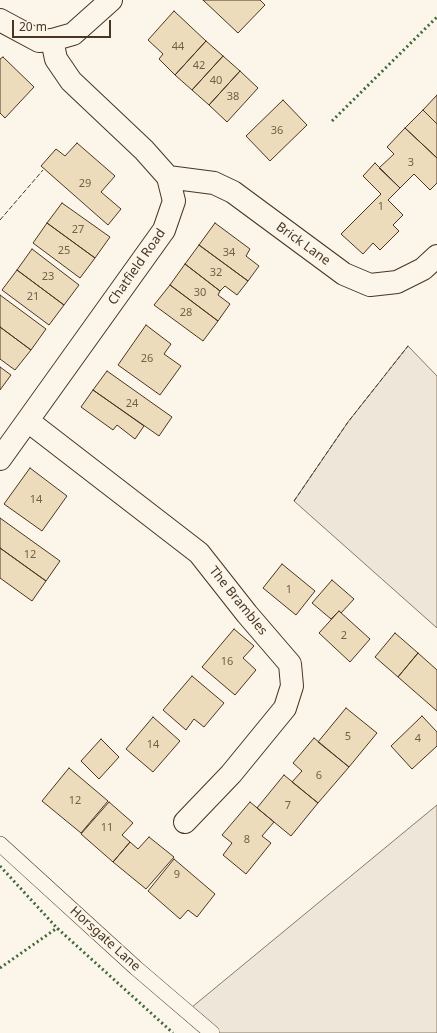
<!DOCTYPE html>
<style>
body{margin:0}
#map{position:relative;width:437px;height:1033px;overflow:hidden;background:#fbf6e9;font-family:"Noto Sans",sans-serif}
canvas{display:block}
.scale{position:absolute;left:12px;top:20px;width:99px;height:18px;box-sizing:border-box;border:2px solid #4a3520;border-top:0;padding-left:5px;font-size:12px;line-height:14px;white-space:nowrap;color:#4a3520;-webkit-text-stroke:3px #fbf6e9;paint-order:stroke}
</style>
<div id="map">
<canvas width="437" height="1033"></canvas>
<div class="scale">20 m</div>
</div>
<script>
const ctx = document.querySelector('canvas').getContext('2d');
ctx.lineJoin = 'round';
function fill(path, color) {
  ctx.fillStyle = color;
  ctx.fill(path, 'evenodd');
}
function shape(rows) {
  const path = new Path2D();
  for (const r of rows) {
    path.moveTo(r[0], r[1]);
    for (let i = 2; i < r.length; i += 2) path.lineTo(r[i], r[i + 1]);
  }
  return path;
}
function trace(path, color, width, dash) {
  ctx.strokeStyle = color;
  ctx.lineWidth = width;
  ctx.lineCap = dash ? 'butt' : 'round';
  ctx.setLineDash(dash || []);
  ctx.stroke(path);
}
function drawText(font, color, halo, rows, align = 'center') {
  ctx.font = font + ' "Noto Sans",sans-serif';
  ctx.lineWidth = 3;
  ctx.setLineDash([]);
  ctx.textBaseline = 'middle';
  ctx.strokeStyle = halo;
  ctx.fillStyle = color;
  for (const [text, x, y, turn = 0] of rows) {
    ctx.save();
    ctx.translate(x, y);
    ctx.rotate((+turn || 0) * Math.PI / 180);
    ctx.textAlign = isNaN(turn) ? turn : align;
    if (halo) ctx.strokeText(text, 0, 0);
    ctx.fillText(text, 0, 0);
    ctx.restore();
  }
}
const green = shape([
 [408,346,437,376,437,628,294,501,348,422,408,346],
 [437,805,437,1033,217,1033,186,1012,437,805]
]);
const building = shape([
 [203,0,260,0,265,5,238,33,203,0],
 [174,11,206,41,175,75,159,59,163,54,148,40,174,11],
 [206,41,223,56,192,90,175,75,206,41],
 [223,56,240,71,209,105,192,90,223,56],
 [3,57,34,87,5,118,0,113,0,59,3,57],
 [240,71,258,88,227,122,209,105,240,71],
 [437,95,437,124,423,110,437,95],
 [283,100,307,125,270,161,246,136,283,100],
 [423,110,437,124,437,158,405,128,423,110],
 [405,128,437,158,437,183,430,190,414,174,400,188,379,168,394,154,387,147,405,128],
 [77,143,115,176,101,192,121,209,108,225,41,166,56,149,65,156,77,143],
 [375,163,400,188,388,200,403,215,393,225,399,231,380,250,373,243,363,254,341,234,381,194,363,176,375,163],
 [62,203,110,237,95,258,47,223,62,203],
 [47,223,95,258,80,278,33,243,47,223],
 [215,223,250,249,246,256,259,266,248,281,199,245,215,223],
 [199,245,248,281,237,295,225,286,220,291,185,264,199,245],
 [32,249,79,285,64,305,17,270,32,249],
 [185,264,220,291,218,295,230,304,218,321,170,285,185,264],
 [17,270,64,305,49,325,2,290,17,270],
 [170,285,218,321,203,341,154,305,170,285],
 [0,295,46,329,31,350,0,327,0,295],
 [146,325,171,344,164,354,181,366,160,395,118,365,146,325],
 [0,327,31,350,15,370,0,359,0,327],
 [0,367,11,375,0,390,0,367],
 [107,371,172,417,159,436,93,390,107,371],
 [93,390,144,426,135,439,117,425,113,430,81,407,93,390],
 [30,468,67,496,42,531,4,504,30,468],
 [0,518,60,561,46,581,0,548,0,518],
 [0,548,46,581,32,601,0,578,0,548],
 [282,564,315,591,296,615,263,588,282,564],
 [332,580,354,599,341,613,339,611,331,619,312,603,332,580],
 [339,611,370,639,350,662,319,633,339,611],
 [234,629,254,646,243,658,256,670,235,695,202,667,234,629],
 [395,633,418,653,398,677,375,657,395,633],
 [418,653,437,670,437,711,398,677,418,653],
 [192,676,224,703,204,727,194,719,186,730,163,710,192,676],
 [346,708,377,733,349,767,318,742,346,708],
 [422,716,437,732,437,746,412,769,391,746,422,716],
 [153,717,180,741,153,772,126,749,153,717],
 [314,738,349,767,318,803,292,782,302,771,293,763,314,738],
 [101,739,119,757,99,779,81,761,101,739],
 [69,768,108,801,81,833,42,801,69,768],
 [284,775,318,803,291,836,257,808,284,775],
 [109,802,133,823,122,835,130,842,113,862,81,834,109,802],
 [250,802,274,822,262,836,271,843,246,874,223,855,232,843,222,835,250,802],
 [149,837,174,857,146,889,113,862,130,842,138,849,149,837],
 [174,859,215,894,197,917,188,910,180,919,148,891,174,859]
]);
const service = shape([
 [0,844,136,968,212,1033]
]);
const minor = shape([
 [168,177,214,183,233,192,344,274,370,285,397,282,423,269,437,256],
 [28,421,199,553,247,614,290,664,292,686,285,708,231,774,185,822],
 [0,459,164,230,174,201,168,177,144,150,71,81,56,59,52,40]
]);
const secondary = shape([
 [0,20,39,41,52,40,73,34,111,0]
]);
const hedge = shape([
 [332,121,437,17],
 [0,866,57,928,173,1033],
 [0,968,57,928,58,929]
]);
const fence = shape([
 [0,220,43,170],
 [294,501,348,422,408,346]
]);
const numberNames = [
 ["44",178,47],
 ["42",199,66],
 ["40",216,81],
 ["38",233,97],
 ["36",277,131],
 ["3",411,163],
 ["29",85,184],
 ["1",381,207],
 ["27",78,230],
 ["25",64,251],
 ["34",229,253],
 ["32",216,273],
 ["23",48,277],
 ["30",200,293],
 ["21",33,297],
 ["28",186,313],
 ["26",147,359],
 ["24",132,404],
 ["14",36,500],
 ["12",30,555],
 ["1",289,590],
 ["2",344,636],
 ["16",227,662],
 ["5",348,737],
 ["4",418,739],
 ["14",153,745],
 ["6",319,776],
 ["12",75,801],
 ["7",288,806],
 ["11",107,828],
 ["8",247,840],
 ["9",177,875]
];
const streetNames = [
 ["Brick Lane",303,244,36],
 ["Chatfield Road",137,267,-55],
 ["The Brambles",238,601,51],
 ["Horsgate Lane",105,939,42]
];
fill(green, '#ede6d9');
trace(green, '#887966', 1);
fill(building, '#ecdcbc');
trace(building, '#4a3520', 1);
trace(service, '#4a3520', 16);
trace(minor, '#4a3520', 24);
trace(secondary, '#4a3520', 24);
trace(service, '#fbf6e9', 15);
trace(minor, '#fbf6e9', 22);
trace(secondary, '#fbf6e9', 22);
trace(hedge, '#436837', 3, [2, 3]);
trace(fence, '#4a3520', 1, [5, 2]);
drawText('11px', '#725f47', null, numberNames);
drawText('13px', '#4a3520', '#fbf6e9', streetNames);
</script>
